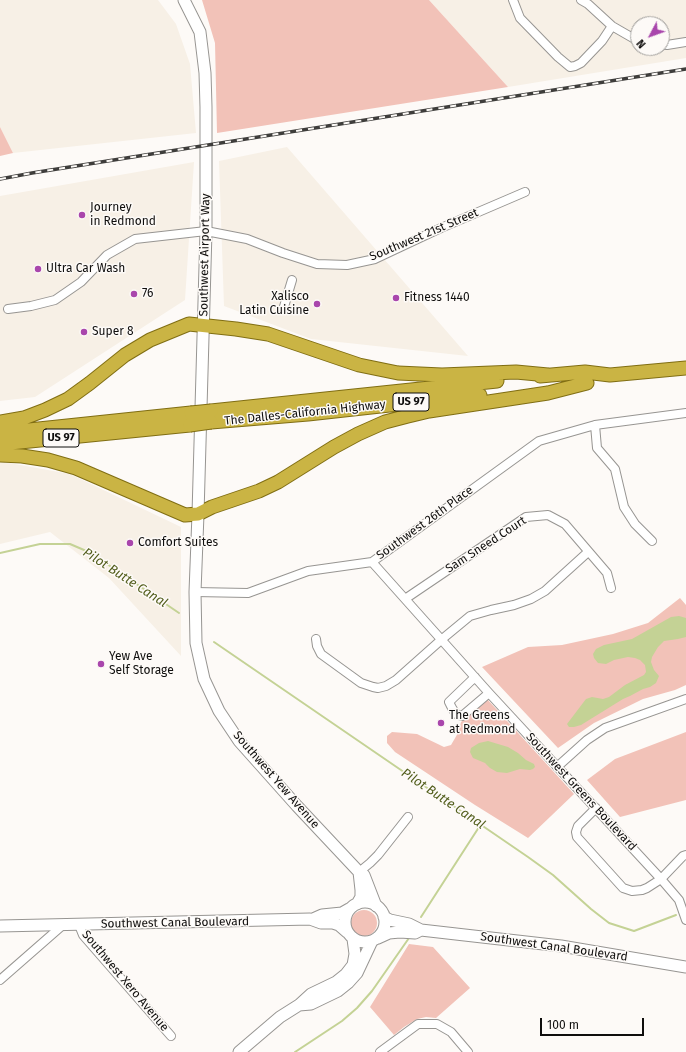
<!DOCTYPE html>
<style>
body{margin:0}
#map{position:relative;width:686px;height:1052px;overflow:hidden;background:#fdfaf7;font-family:"Fira Sans",sans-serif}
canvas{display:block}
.north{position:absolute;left:630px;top:16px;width:40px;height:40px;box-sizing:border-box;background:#fdfaf7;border:1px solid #9e9c99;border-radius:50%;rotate:229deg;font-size:11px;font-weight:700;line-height:16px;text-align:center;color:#0f0e0d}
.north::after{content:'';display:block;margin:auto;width:14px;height:18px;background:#a946ac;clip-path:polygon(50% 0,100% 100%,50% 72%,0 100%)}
.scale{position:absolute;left:540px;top:1018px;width:104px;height:18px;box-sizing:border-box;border:2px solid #0f0e0d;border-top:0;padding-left:5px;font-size:12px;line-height:14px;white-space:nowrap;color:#0f0e0d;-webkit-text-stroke:3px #fdfaf7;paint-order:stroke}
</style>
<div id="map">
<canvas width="686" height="1052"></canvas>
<div class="north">N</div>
<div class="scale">100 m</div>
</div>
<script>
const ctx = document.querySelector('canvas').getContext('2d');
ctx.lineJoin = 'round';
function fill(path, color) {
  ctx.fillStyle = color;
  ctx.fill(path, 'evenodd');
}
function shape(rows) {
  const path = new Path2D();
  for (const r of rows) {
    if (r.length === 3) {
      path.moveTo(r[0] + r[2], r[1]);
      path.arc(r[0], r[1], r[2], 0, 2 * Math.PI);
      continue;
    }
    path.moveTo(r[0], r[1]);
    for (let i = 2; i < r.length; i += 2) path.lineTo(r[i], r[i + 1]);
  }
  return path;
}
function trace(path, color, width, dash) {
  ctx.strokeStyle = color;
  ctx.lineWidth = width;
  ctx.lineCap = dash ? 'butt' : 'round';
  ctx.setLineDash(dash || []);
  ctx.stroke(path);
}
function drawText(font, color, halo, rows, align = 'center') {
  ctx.font = font + ' "Fira Sans",sans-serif';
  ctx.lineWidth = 3;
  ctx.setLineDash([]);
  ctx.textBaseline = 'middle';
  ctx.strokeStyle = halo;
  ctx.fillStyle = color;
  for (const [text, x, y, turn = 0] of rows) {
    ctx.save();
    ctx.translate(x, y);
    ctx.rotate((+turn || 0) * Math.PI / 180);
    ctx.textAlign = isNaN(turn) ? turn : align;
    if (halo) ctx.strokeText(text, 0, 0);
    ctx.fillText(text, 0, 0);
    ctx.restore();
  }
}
const built = shape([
 [0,0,158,0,176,24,190,64,196,133,13,153,0,127],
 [429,0,686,0,686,58,508,87],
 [638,24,662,24,662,48,638,48],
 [287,147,468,356,311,339,224,306,219,161],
 [194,162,185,300,35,397,0,401,0,196],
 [0,462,4,462,70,474,181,527,181,656,109,578,50,532,0,544]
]);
const green = shape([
 [202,0,429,0,508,87,217,133,215,43],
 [0,127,13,153,0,156],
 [680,598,686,605,686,685,675,690,643,699,594,723,558,748,482,667,528,647,562,645,613,634,648,623],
 [487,699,574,794,528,838,475,805,395,752,387,743,387,736,392,732,417,734,444,747,451,745,458,733,461,722],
 [686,732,686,800,620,817,587,780,615,759],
 [364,923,13],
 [409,944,433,947,470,988,436,1018,426,1017,417,1019,404,1027,394,1035,370,1007]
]);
const water = shape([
 [679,616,686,618,686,637,678,639,664,641,658,647,652,657,651,662,654,670,659,676,656,683,650,687,643,689,630,696,623,699,581,725,574,727,569,727,567,724,586,699,592,697,603,699,609,697,625,685,644,675,646,672,645,665,640,660,635,658,628,657,614,660,606,664,598,663,594,658,593,654,596,649,604,645,632,639,671,617],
 [488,741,508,747,518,753,526,760,534,764,535,767,533,769,530,770,520,769,507,773,497,772,490,768,485,763,473,758,470,752,471,748,479,743]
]);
const stream = shape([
 [0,553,40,544,70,544,91,553,179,613],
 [214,642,528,857,553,875,591,909,609,923,634,931,676,915],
 [421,917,481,824],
 [295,1052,342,1021,357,1008,372,991,409,938]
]);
const minor = shape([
 [513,0,520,18,558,57,570,67,575,66,581,63,602,41,612,26],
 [581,0,588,4,612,26,638,41],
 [662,44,667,45,686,42],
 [8,309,31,306,55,300,81,282,107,255,135,239,206,231,247,239,283,253,317,264,347,265,375,259,441,228,525,192],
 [283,310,292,280],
 [652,541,635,524,624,507,615,469,597,448,595,425,686,413],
 [372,562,489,693,661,879,679,900,686,920],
 [195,592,248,593,308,571,372,562,539,441,595,425],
 [405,599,526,517,548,515,565,524,607,573,611,588],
 [316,639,317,646,321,654,361,683,373,687,378,688,386,686,396,680,441,640,470,616,491,610,514,605,531,599,545,591,588,552],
 [475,677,449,702,452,708,456,714,462,716,489,693],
 [557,767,587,740,605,728,686,699],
 [596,808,578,826,576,832,577,837,623,888,632,891,642,890,647,888,661,879,683,856,686,855],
 [359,872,370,863,378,855,408,817],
 [79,925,83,935,171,1036],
 [0,980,64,924],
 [380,1052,418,1024,437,1024,451,1032,468,1052]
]);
const secondary = shape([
 [184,0,200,32,205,73,206,107,206,231,198,514,195,592,196,643,204,679,219,711,239,741,297,806,359,872,364,875,376,906],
 [365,922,20],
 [357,904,361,897,361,890,359,872],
 [384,917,390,920,409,924,421,930,561,946,686,967],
 [313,919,322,915,342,913,349,909],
 [0,926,310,919,321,923,333,923,339,925,347,932],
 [378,938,389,933,400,932,415,933,421,930],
 [299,1005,311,1004,338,991,348,983,357,973,372,941],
 [239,1052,280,1017,299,1005,311,994,336,982,346,974,353,965,355,954,353,939]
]);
const trunk = shape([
 [540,376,585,372,610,375,686,368],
 [211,411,497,381],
 [0,422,24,418,45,410,68,399,90,383,125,355,150,340,189,324,236,329,268,334,359,365,398,373,442,375,516,372,548,375],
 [211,422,308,414,480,395],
 [0,433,191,413],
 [0,444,190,425],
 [0,455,22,456,48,460,76,468,185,515,198,514,212,507,259,491,278,482,334,447,358,434,385,422,408,416,429,411,548,393,587,383]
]);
const rail = shape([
 [0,179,32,173,686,69]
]);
const trunkBridge = shape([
 [191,413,211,411],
 [190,425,211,422]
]);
const markers = [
 [82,215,4,"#a946ac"],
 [38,269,4,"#a946ac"],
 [134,294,4,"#a946ac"],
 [396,298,4,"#a946ac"],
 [317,304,4,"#a946ac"],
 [84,332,4,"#a946ac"],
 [130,543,4,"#a946ac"],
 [101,664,4,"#a946ac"],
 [441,723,4,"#a946ac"]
];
const shields = [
 [411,402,36],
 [61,438,36]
];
const shieldNames = [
 ["US 97",411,402],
 ["US 97",61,438]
];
const poiNames = [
 ["Journey",90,208],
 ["in Redmond",90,222],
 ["Ultra Car Wash",46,269],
 ["76",142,294],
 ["Xalisco",309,297,"right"],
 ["Latin Cuisine",309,311,"right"],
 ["Fitness 1440",404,298],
 ["Super 8",92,332],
 ["Comfort Suites",138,543],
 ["Yew Ave",109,657],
 ["Self Storage",109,671],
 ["The Greens",449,716],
 ["at Redmond",449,730]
];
const streetNames = [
 ["Southwest 21st Street",424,235,-23],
 ["Southwest Airport Way",205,255,-89],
 ["The Dalles-California Highway",305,413,-6],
 ["Southwest 26th Place",425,523,-36],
 ["Sam Sneed Court",486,545,-33],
 ["Southwest Yew Avenue",276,780,49],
 ["Southwest Greens Boulevard",581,792,47],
 ["Southwest Canal Boulevard",175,923,-1],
 ["Southwest Canal Boulevard",554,947,8],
 ["Southwest Xero Avenue",125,981,50]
];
const waterNames = [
 ["Pilot Butte Canal",125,578,33],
 ["Pilot Butte Canal",443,799,34]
];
fill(built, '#f7f0e6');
fill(green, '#f2c2b8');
fill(water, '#c4d295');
trace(stream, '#c4d295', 2);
trace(minor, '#979592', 10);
trace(secondary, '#979592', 13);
trace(trunk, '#806e13', 15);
trace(minor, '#fff', 8);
trace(secondary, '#fff', 11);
trace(trunk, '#cab444', 13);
trace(rail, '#3e3d3b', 3.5);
trace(rail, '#fdfaf7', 2, [6]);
trace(trunkBridge, '#806e13', 15, []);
trace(trunkBridge, '#cab444', 13);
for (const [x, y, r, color] of markers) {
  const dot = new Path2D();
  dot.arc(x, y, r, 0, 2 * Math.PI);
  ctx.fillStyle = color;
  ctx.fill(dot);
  trace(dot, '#fdfaf7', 1.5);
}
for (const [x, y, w] of shields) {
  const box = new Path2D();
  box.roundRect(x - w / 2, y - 9, w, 18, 3);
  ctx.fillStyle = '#fdfaf7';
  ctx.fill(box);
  trace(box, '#0f0e0d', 1);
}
drawText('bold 11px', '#0f0e0d', null, shieldNames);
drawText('12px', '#0f0e0d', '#fdfaf7', poiNames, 'left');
drawText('12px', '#0f0e0d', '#fdfaf7', streetNames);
drawText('italic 13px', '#515d1b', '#fdfaf7', waterNames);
</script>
